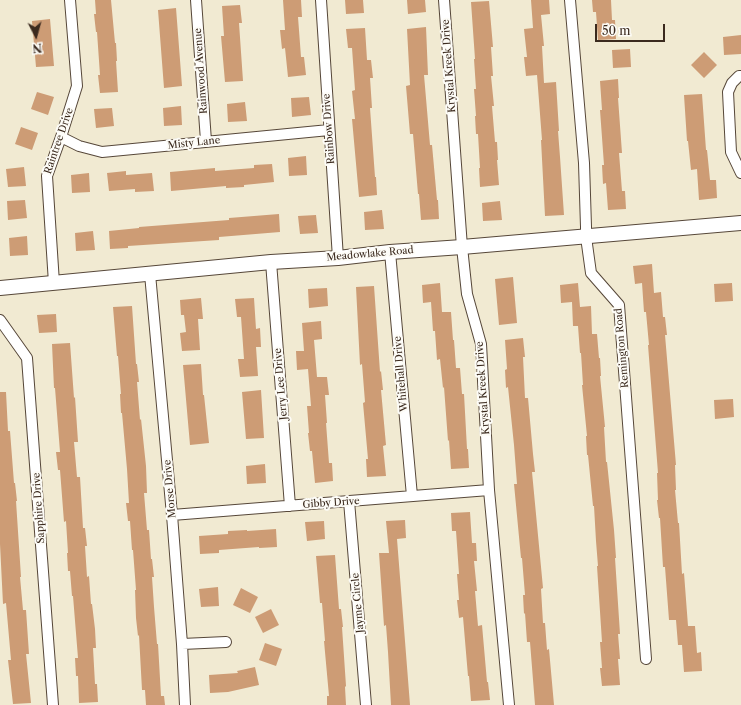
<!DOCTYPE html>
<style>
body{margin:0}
#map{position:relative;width:741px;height:705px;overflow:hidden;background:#f1ead2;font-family:"Libre Caslon Text",serif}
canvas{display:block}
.north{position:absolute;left:16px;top:16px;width:40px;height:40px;-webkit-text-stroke:3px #fdfcf7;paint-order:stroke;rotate:174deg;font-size:11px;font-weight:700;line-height:16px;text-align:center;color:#3b2a1e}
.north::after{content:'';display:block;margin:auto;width:14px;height:18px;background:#3b2a1e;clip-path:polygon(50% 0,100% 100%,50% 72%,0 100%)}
.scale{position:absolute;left:595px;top:24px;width:70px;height:18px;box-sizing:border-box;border:2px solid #3b2a1e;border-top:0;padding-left:5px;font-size:12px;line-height:14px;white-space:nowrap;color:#3b2a1e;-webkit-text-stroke:3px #fdfcf7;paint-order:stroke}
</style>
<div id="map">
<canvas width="741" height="705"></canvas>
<div class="north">N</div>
<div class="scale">50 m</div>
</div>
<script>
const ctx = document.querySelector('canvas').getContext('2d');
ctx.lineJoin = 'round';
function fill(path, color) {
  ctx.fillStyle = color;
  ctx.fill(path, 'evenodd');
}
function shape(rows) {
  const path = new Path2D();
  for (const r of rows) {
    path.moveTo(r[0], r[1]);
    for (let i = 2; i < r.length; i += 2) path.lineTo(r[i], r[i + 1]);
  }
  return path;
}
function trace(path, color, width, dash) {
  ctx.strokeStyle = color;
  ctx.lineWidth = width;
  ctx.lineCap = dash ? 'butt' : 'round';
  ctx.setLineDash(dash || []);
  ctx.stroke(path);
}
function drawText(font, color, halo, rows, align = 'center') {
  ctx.font = font + ' "Libre Caslon Text",serif';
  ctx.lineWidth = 4;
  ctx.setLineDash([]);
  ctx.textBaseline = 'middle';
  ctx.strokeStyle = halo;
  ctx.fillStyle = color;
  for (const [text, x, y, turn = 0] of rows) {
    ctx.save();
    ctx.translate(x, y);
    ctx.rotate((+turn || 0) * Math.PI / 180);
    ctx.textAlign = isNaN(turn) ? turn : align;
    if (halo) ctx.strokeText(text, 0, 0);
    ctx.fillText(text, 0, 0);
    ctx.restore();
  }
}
const building = shape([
 [95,0,111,0,115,43,116,43,117,61,116,61,118,92,100,93,98,75,100,75,97,32,96,32,94,14,96,14],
 [283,0,301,0,302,17,298,17,301,57,304,57,306,75,288,77,285,48,282,49,280,30,285,30],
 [345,0,363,0,364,13,346,14],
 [407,0,425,0,426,12,408,14],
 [531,0,549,0,550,14,541,15,544,46,542,46,544,83,556,82,559,131,558,131,560,157,564,215,545,216,541,140,542,140,537,75,526,76,524,57,527,57,524,29,533,28],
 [592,0,611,0,612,20,615,20,616,39,598,40,596,12,593,12],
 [489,1,493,47,491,47,493,76,491,76,494,106,492,106,495,142,497,142,498,160,497,160,499,185,480,187,479,168,480,168,478,134,476,134,475,116,476,116,474,89,476,89,474,59,475,59,471,2],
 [240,5,242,23,239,23,243,81,225,82,221,36,224,36,222,6],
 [176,8,182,86,164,88,158,10],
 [50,19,54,66,36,67,32,21],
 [426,27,428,75,424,75,430,145,432,145,437,200,438,200,439,219,421,220,419,194,418,194,413,134,410,134,406,86,410,85,407,29],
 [365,28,367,60,371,60,373,78,370,78,372,108,370,108,375,177,376,177,377,195,359,197,352,119,355,119,352,91,355,90,352,48,348,48,346,29],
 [741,35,741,54,724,55,723,37],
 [630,49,631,67,613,68,612,50],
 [704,52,717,65,704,78,691,65],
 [618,79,619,98,618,98,622,153,619,153,622,191,625,191,626,209,608,210,606,183,603,184,602,165,604,165,600,110,602,110,600,81],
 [37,92,54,97,48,115,31,109],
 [702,94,706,150,707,150,710,180,716,180,717,198,699,200,697,169,691,170,688,141,687,141,684,95],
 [309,97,311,115,292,117,291,98],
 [245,102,247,121,228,122,227,104],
 [181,106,182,125,164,126,163,108],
 [112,108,114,126,96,128,94,109],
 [21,127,38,133,32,150,15,144],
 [306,156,307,175,289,176,288,158],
 [272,164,274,182,244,185,244,187,226,188,226,186,171,191,170,172,215,168,215,171,254,168,254,165],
 [24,167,26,186,8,187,6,169],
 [126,171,126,175,152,173,154,191,135,192,135,189,109,191,107,173],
 [89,173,90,192,72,193,71,175],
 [25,200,27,218,8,220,7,201],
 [500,201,502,220,483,221,482,203],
 [382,210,384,229,365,230,364,212],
 [279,214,280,232,219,237,219,240,128,246,128,248,110,249,109,231,139,228,139,227,229,220,229,218],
 [316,215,318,233,300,234,298,216],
 [93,231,95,250,76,251,75,233],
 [27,236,28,255,10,256,9,238],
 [652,264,654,293,661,292,663,317,665,317,667,335,665,335,676,465,675,465,676,490,675,490,678,523,679,523,682,574,684,573,688,626,695,626,697,653,701,652,702,671,684,672,682,645,678,645,676,620,669,620,665,567,663,567,660,518,659,518,657,500,658,500,657,473,658,473,648,345,649,345,646,312,644,312,642,283,635,284,633,266],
 [513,277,517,323,499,325,495,279],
 [440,283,442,312,451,312,453,340,454,340,456,368,460,368,462,394,464,394,467,449,468,449,469,468,451,469,449,440,448,441,444,387,443,388,440,359,437,360,435,331,433,331,431,302,423,303,422,285],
 [578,283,580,307,591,306,592,334,597,334,599,358,600,358,601,376,600,376,605,427,604,427,606,462,607,462,614,530,616,558,615,558,620,634,618,634,620,659,618,659,620,685,602,686,600,668,602,668,600,642,602,642,597,566,598,566,596,541,594,506,593,506,588,455,587,455,586,436,587,436,582,385,583,385,581,353,580,353,578,326,573,326,572,302,561,303,560,285],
 [732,283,733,301,715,302,714,284],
 [374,286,380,372,381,371,383,390,381,390,386,445,383,446,386,476,367,477,366,459,368,459,363,403,365,402,362,364,360,365,356,287],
 [327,288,328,306,309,308,308,289],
 [201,298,203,319,198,319,200,350,182,351,180,333,186,332,184,315,181,315,180,300],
 [254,298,256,329,260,328,261,347,256,347,258,376,240,377,238,359,244,359,241,317,237,317,235,299],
 [132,306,136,364,137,364,139,382,137,382,140,420,141,419,146,466,147,493,144,493,147,530,149,530,151,559,152,559,154,577,152,577,154,607,157,644,158,644,161,696,164,696,165,705,146,705,145,690,142,690,139,635,138,636,136,618,135,590,136,590,133,550,132,550,130,521,128,521,126,503,129,503,127,469,122,413,121,413,120,394,121,394,118,356,117,356,113,307],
 [56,314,57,332,39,333,37,315],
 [321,321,322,339,314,340,317,377,327,377,329,395,325,395,327,423,326,423,329,463,332,463,333,481,315,483,312,451,310,451,308,433,309,433,307,406,311,406,308,369,297,370,296,351,304,351,302,323],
 [523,338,525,357,523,357,525,398,528,398,533,454,535,472,532,472,543,588,541,589,543,623,545,623,547,650,549,649,554,705,535,705,530,642,527,642,525,613,524,614,523,595,525,595,522,558,521,558,514,484,517,484,514,445,508,387,506,388,505,370,507,369,505,340],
 [70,343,74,398,75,397,78,442,74,442,77,477,80,477,83,528,85,528,87,546,85,546,87,577,89,576,91,604,92,604,95,629,96,648,93,648,95,684,97,684,98,702,79,703,78,676,76,676,75,658,78,658,73,596,72,596,70,571,68,571,67,553,68,553,66,521,64,522,60,470,58,470,56,452,60,452,55,388,54,388,52,344],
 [201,364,203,395,204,395,209,443,190,445,183,365],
 [261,390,264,438,246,439,242,392],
 [0,392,6,392,8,431,10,431,14,483,15,483,17,501,16,501,21,577,20,577,23,610,26,610,29,654,26,654,31,703,13,704,8,660,11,660,6,603,3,604,0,544],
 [733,399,734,417,715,419,714,400],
 [265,464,266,483,247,484,246,466],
 [470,512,472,543,476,543,477,561,474,561,477,591,475,591,478,626,482,625,487,682,488,682,490,700,471,701,469,676,468,676,463,617,459,618,457,600,459,600,457,574,459,574,456,531,452,531,451,513],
 [405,520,406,538,397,539,410,705,391,705,388,652,386,625,384,626,379,553,389,553,386,521],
 [324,521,325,539,307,541,305,522],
 [276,529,277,547,259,548,259,547,219,550,219,553,200,554,199,536,228,534,228,531,247,530,247,531],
 [335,555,339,609,341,609,343,627,342,627,346,686,345,687,346,705,327,705,327,696,329,696,324,641,325,641,322,603,320,603,316,556],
 [218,587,219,606,201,607,199,589],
 [241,588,258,597,250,613,233,605],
 [271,609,279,625,263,633,255,617],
 [265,643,282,649,276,666,259,660],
 [255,667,259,685,228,692,210,693,209,675,238,673,237,671]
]);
const street = shape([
 [196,0,206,141],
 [321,0,338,258],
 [444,0,462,247,467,294,481,344,489,490,509,705],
 [570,0,584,163,586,227,586,237,591,273,619,305,646,659],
 [741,76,739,76,732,83,728,92,731,152,741,173],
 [61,137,79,146,102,152,329,130],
 [390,252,412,496],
 [271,262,290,506],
 [150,274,172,515,182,644,185,705],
 [54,283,47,176,61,137,77,86,70,0],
 [0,320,27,358,53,705],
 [349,501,366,705],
 [172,515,489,490],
 [182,644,226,642]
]);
const secondary = shape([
 [0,288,271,262,338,258,390,252,462,247,741,223]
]);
const streetNames = [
 ["Krystal Kreek Drive",449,66,-94],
 ["Rainwood Avenue",201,71,-94],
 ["Rainbow Drive",329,129,-94],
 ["Raintree Drive",59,141,-71],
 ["Misty Lane",194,143,-6],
 ["Meadowlake Road",370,254,-5],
 ["Remington Road",622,348,-95],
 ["Whitehall Drive",401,374,-95],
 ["Jerry Lee Drive",281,384,-95],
 ["Krystal Kreek Drive",483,388,-94],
 ["Morse Drive",170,489,-95],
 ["Gibby Drive",331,503,-4],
 ["Sapphire Drive",39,508,-94],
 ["Jayme Circle",358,603,-95]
];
fill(building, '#cd9c75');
trace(street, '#564739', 12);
trace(secondary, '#564739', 16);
trace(street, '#fff', 10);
trace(secondary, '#fff', 14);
drawText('10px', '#3b2a1e', '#fdfcf7', streetNames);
</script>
